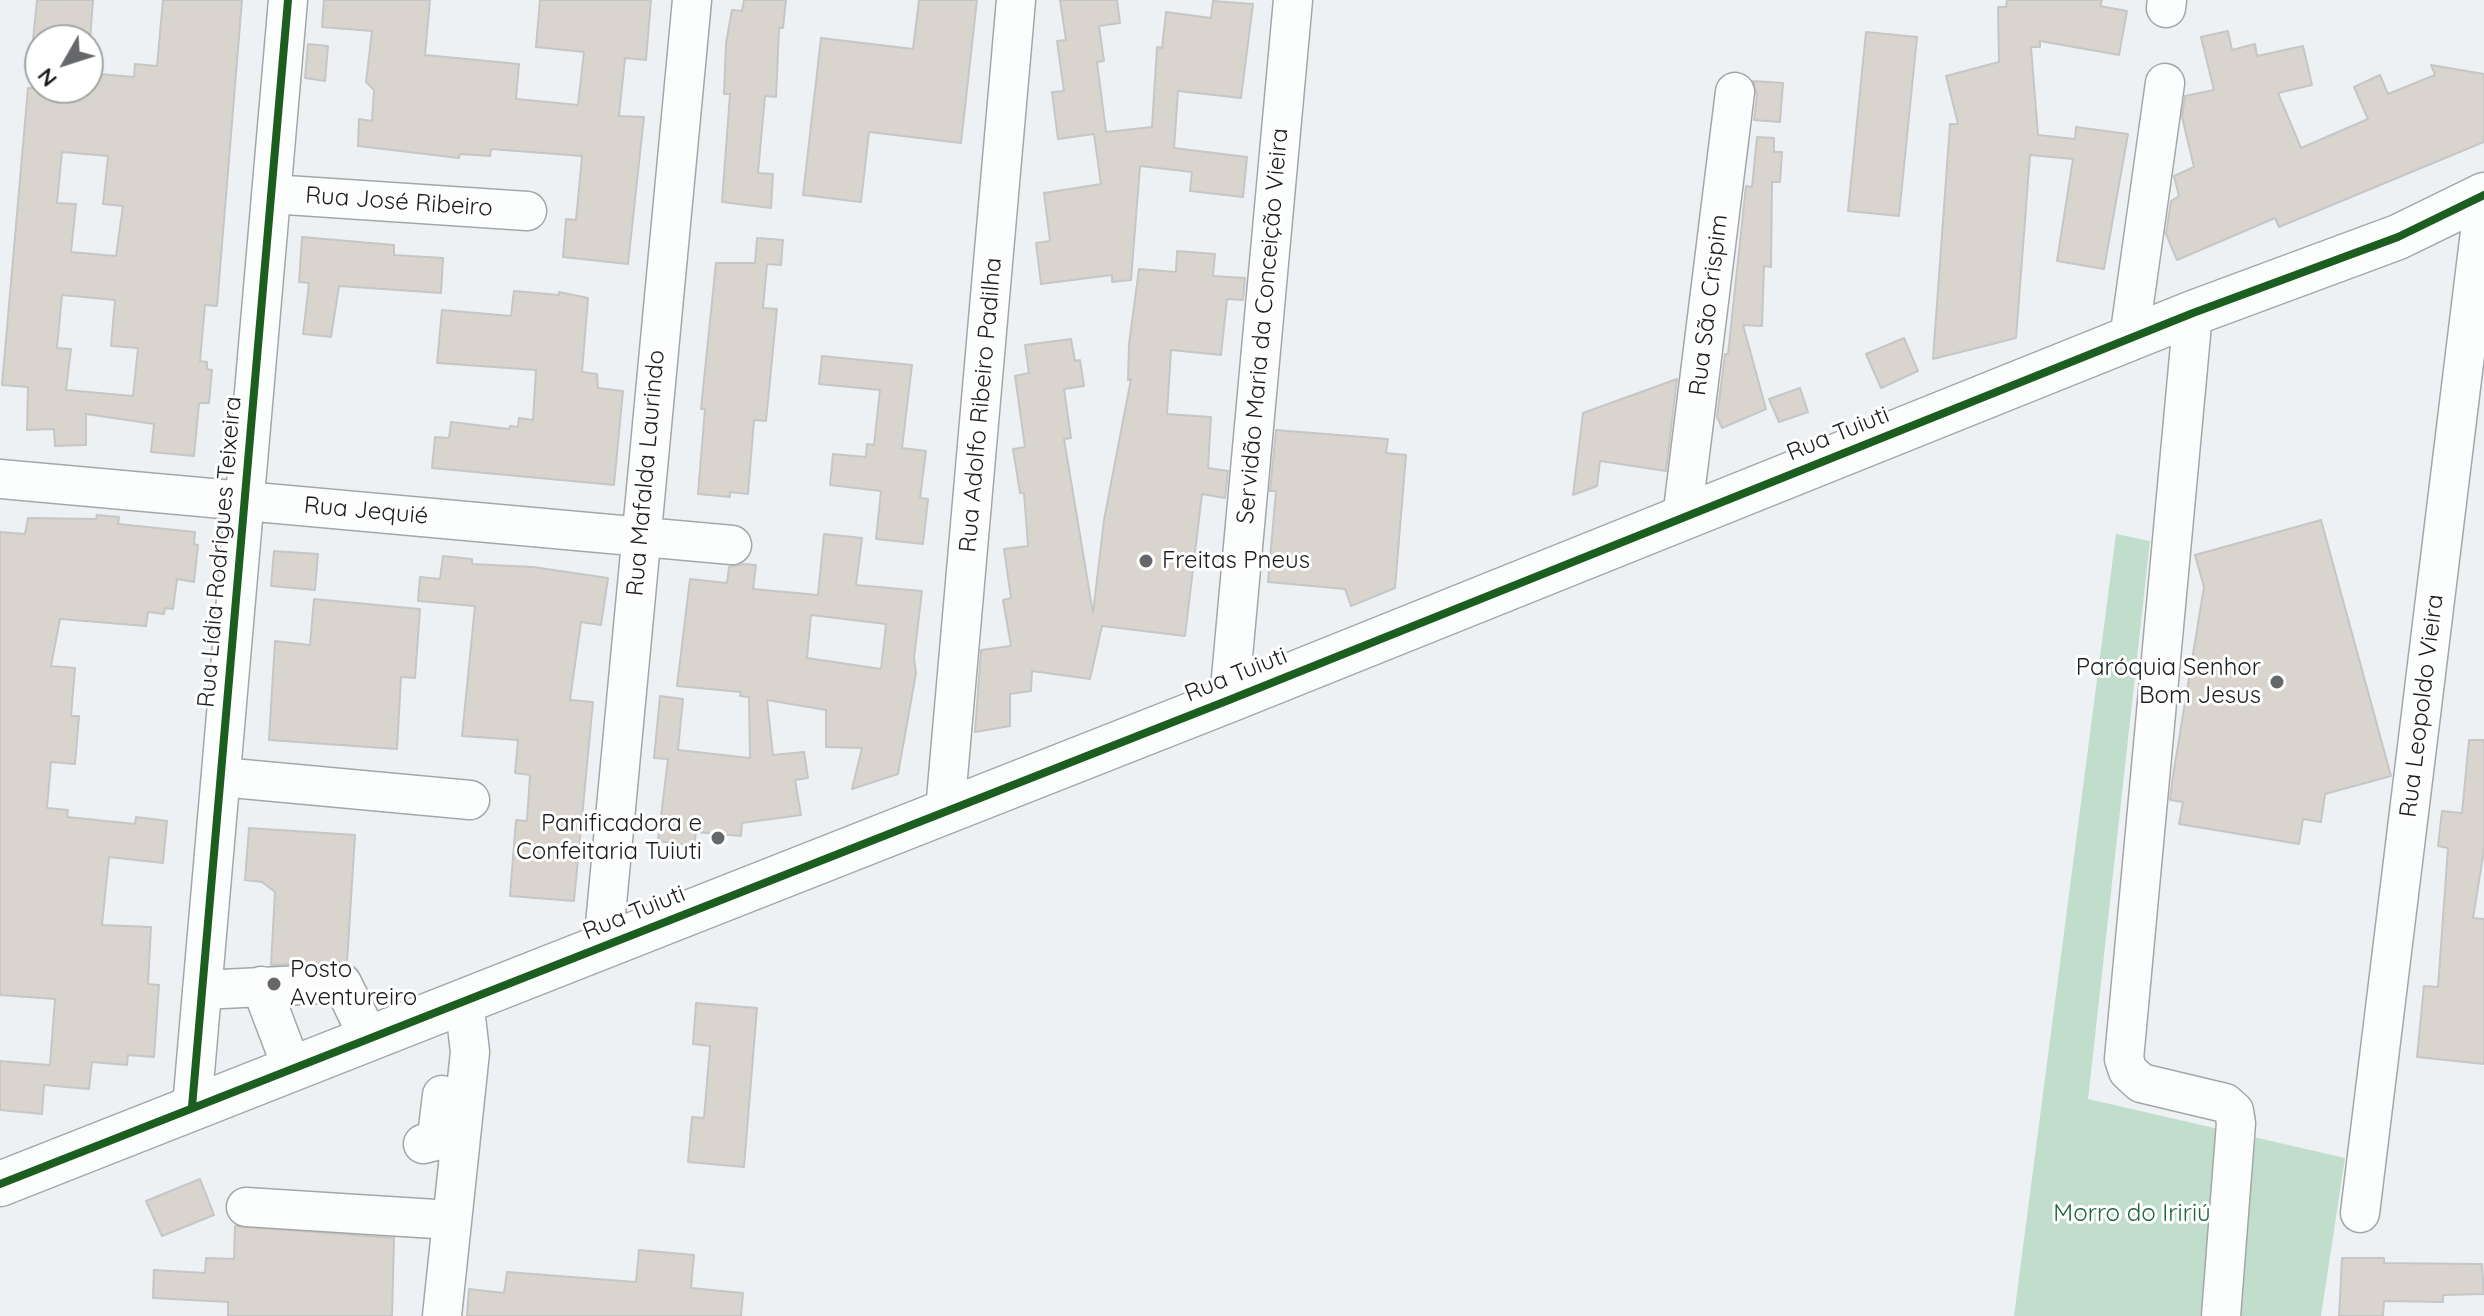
<!DOCTYPE html>
<meta charset="utf-8">
<style>
body{margin:0}
#map{position:relative;width:2484px;height:1316px;overflow:hidden;background:#eef1f4;font-family:Quicksand,sans-serif}
canvas{display:block}
.north{position:absolute;left:24px;top:24px;width:80px;height:80px;box-sizing:border-box;background:#fff;border:2px solid #a4a5a5;border-radius:50%;rotate:231deg;font-size:22px;font-weight:700;line-height:32px;text-align:center;color:#1b1d1f}
.north::after{content:'';display:block;margin:auto;width:28px;height:36px;background:#65676a;clip-path:polygon(50% 0,100% 100%,50% 72%,0 100%)}
</style>
<div id="map">
<canvas width="2484" height="1316"></canvas>
<div class="north">N</div>
</div>
<script>
const ctx = document.querySelector('canvas').getContext('2d');
ctx.lineJoin = 'round';
function fill(path, color) {
  ctx.fillStyle = color;
  ctx.fill(path, 'evenodd');
}
function shape(rows) {
  const path = new Path2D();
  for (const r of rows) {
    path.moveTo(r[0], r[1]);
    for (let i = 2; i < r.length; i += 2) path.lineTo(r[i], r[i + 1]);
  }
  return path;
}
function trace(path, color, width, dash) {
  ctx.strokeStyle = color;
  ctx.lineWidth = width;
  ctx.lineCap = dash ? 'butt' : 'round';
  ctx.setLineDash(dash || []);
  ctx.stroke(path);
}
function drawText(font, color, halo, rows, align = 'center') {
  ctx.font = font + ' Quicksand,sans-serif';
  ctx.lineWidth = 6;
  ctx.setLineDash([]);
  ctx.textBaseline = 'middle';
  ctx.strokeStyle = halo;
  ctx.fillStyle = color;
  for (const [text, x, y, turn = 0] of rows) {
    ctx.save();
    ctx.translate(x, y);
    ctx.rotate((+turn || 0) * Math.PI / 180);
    ctx.textAlign = isNaN(turn) ? turn : align;
    if (halo) ctx.strokeText(text, 0, 0);
    ctx.fillText(text, 0, 0);
    ctx.restore();
  }
}
const forest = shape([
 [2116,534,2150,541,2088,1099,2345,1158,2321,1316,2014,1316]
]);
const building = shape([
 [37,0,93,0,90,40,33,40,37,0],
 [163,0,242,0,217,306,205,305,200,361,207,362,207,369,212,370,209,403,199,403,194,456,151,452,154,424,86,414,86,445,55,446,54,429,27,430,28,387,2,385,28,88,88,88,88,73,134,77,135,64,157,66,163,0],
 [62,152,108,156,103,204,123,206,116,256,71,252,76,204,57,203,62,152],
 [62,295,115,300,111,346,138,348,133,396,66,390,71,349,57,348,62,295],
 [324,0,430,0,425,55,519,64,516,99,578,105,584,52,536,47,540,0,651,0,646,60,625,58,619,116,644,117,628,264,563,257,566,219,576,220,582,156,491,149,490,156,460,154,459,158,358,146,359,119,372,121,374,90,366,82,372,31,322,27,324,0],
 [744,0,786,0,783,28,779,28,776,97,765,96,758,173,773,174,771,208,722,202,730,94,724,94,726,43,732,10,742,11,744,0],
 [919,0,977,0,961,143,869,132,861,202,803,195,821,38,913,49,919,0],
 [1060,0,1117,0,1120,23,1099,26,1104,61,1097,62,1106,132,1152,127,1157,47,1162,48,1166,12,1211,18,1213,1,1253,4,1241,98,1178,91,1174,148,1247,157,1243,197,1190,191,1192,172,1140,166,1131,280,1112,282,1112,275,1041,284,1036,243,1050,241,1044,193,1101,184,1094,134,1058,139,1052,92,1064,91,1057,41,1066,40,1060,0],
 [2007,0,2102,0,2100,6,2127,11,2119,55,2040,41,2040,47,2031,47,2038,135,2075,139,2076,127,2128,134,2104,269,2057,261,2073,159,2030,155,2016,338,1933,359,1950,124,1958,124,1946,76,1999,62,1998,7,2006,7,2007,0],
 [2228,31,2232,50,2255,44,2257,56,2303,46,2312,85,2278,93,2301,148,2368,119,2354,87,2380,75,2388,94,2435,75,2431,65,2484,74,2484,142,2279,227,2275,218,2177,260,2166,234,2171,201,2179,196,2174,176,2194,167,2182,117,2185,96,2214,90,2201,37,2228,31],
 [1866,32,1917,37,1899,216,1848,211,1866,32],
 [308,44,328,46,325,81,305,78,308,44],
 [1753,81,1783,83,1780,122,1754,120,1757,95,1753,81],
 [1757,137,1774,138,1774,152,1782,152,1780,182,1772,182,1771,267,1764,266,1762,326,1743,325,1766,409,1722,428,1717,417,1725,354,1728,354,1746,186,1752,187,1757,137],
 [302,237,394,245,394,255,443,258,441,293,339,286,331,337,303,334,309,283,299,282,302,237],
 [757,238,783,240,781,265,767,264,763,308,777,309,766,421,754,420,748,494,730,492,730,497,698,494,705,409,701,409,716,263,755,263,757,238],
 [1177,251,1215,254,1213,276,1245,278,1243,300,1227,299,1221,355,1171,350,1167,414,1211,417,1208,468,1228,471,1225,498,1202,494,1185,636,1102,626,1090,679,1032,671,1031,691,1010,694,1010,726,975,732,981,650,1011,646,1003,600,1011,598,1004,549,1028,546,1024,493,1020,493,1013,449,1025,447,1015,376,1029,373,1025,345,1071,339,1075,361,1080,360,1084,386,1064,389,1071,438,1064,439,1093,613,1104,520,1131,379,1128,380,1129,344,1139,269,1176,272,1177,251],
 [514,291,559,295,559,292,588,298,582,372,597,374,598,388,623,391,614,485,432,468,435,437,449,438,451,422,509,429,510,426,518,427,519,418,533,420,536,370,437,363,442,310,511,316,514,291],
 [1904,338,1918,371,1881,388,1866,354,1904,338],
 [822,356,912,365,902,448,926,451,920,498,928,499,923,544,876,539,881,491,830,485,833,454,866,457,867,444,874,445,880,390,819,384,822,356],
 [1677,379,1666,471,1600,461,1597,486,1573,495,1583,413,1677,379],
 [1800,388,1808,412,1779,422,1769,399,1800,388],
 [1276,430,1388,439,1386,453,1406,455,1395,588,1351,606,1345,589,1268,582,1276,491,1270,491,1276,430],
 [97,515,119,517,118,524,195,532,194,544,198,545,194,582,177,579,173,609,165,608,164,614,148,612,146,626,60,619,51,666,75,668,71,716,79,716,75,764,51,762,47,808,68,810,67,817,135,824,136,817,167,821,163,863,109,857,102,925,151,927,148,984,159,985,154,1057,128,1055,127,1065,92,1062,89,1089,44,1085,42,1114,0,1110,0,1061,50,1065,55,999,0,995,0,532,25,534,28,518,96,519,97,515],
 [2321,520,2391,776,2325,794,2321,822,2303,819,2299,844,2179,824,2183,802,2170,800,2172,782,2204,587,2195,555,2321,520],
 [824,534,862,538,856,585,922,591,914,658,916,673,898,774,852,789,862,748,826,747,826,710,767,700,773,755,804,752,808,778,795,780,801,815,742,823,741,836,696,832,694,846,658,841,668,759,654,758,660,696,683,699,678,750,750,758,749,697,740,696,741,692,677,686,690,579,727,583,729,567,743,564,756,565,753,589,818,595,824,534],
 [811,615,886,624,881,669,807,658,811,615],
 [274,551,318,554,315,590,271,586,274,551],
 [443,556,472,559,472,564,533,567,608,578,601,625,581,622,570,700,593,702,574,901,510,896,516,820,527,821,530,775,515,773,518,740,462,736,475,606,418,601,420,577,440,579,443,556],
 [314,599,420,609,415,678,401,677,397,749,269,740,275,641,310,645,314,599],
 [2469,740,2484,740,2484,850,2473,918,2484,919,2484,1064,2417,1057,2424,986,2438,987,2448,848,2438,846,2442,811,2462,813,2469,740],
 [249,828,355,835,347,962,271,965,275,892,262,882,245,880,249,828],
 [696,1003,757,1008,744,1167,688,1162,692,1117,704,1118,710,1046,693,1044,696,1003],
 [200,1179,214,1215,162,1236,146,1201,200,1179],
 [235,1226,394,1238,392,1316,228,1316,228,1302,153,1298,154,1270,205,1273,206,1258,234,1259,235,1226],
 [639,1250,694,1255,691,1288,743,1293,741,1316,467,1316,469,1289,504,1293,507,1272,636,1282,639,1250],
 [2342,1258,2384,1258,2384,1263,2482,1264,2484,1294,2443,1295,2443,1302,2384,1301,2383,1316,2339,1316,2342,1258]
]);
const minor = shape([
 [2166,8,2167,0],
 [271,194,527,211],
 [2193,313,2124,1059,2128,1071,2141,1083,2225,1103,2234,1111,2236,1123,2221,1316],
 [2129,339,2165,83],
 [0,479,732,545],
 [1682,518,1735,92],
 [1229,700,1293,0],
 [221,777,470,800],
 [945,811,1016,0],
 [603,946,692,0],
 [261,986,292,1068],
 [202,990,342,983,369,1038],
 [192,1107,288,0],
 [423,1144,435,1141,437,1137,442,1095],
 [246,1207,451,1220],
 [2360,1213,2484,199],
 [442,1316,470,1052,464,1000]
]);
const major = shape([
 [0,1184,1229,700,2193,313,2398,237,2484,195]
]);
const cycleway = shape([
 [192,1107,288,0],
 [0,1184,1229,700,2193,313,2398,237,2484,195]
]);
const markers = [
 [1146,561,8,"#65676a"],
 [2277,682,8,"#65676a"],
 [718,838,8,"#65676a"],
 [274,984,8,"#65676a"]
];
const streetNames = [
 ["Rua José Ribeiro",399,202,4],
 ["Rua São Crispim",1709,305,-83],
 ["Servidão Maria da Conceição Vieira",1263,326,-85],
 ["Rua Adolfo Ribeiro Padilha",981,405,-85],
 ["Rua Tuiuti",1838,434,-22],
 ["Rua Mafalda Laurindo",646,473,-85],
 ["Rua Jequié",366,511,5],
 ["Rua Lídia Rodrigues Teixeira",220,552,-85],
 ["Rua Tuiuti",1236,675,-22],
 ["Rua Leopoldo Vieira",2422,706,-83],
 ["Rua Tuiuti",634,913,-22]
];
const poiNames = [
 ["Freitas Pneus",1162,561],
 ["Paróquia Senhor",2261,668,"right"],
 ["Bom Jesus",2261,696,"right"],
 ["Panificadora e",702,824,"right"],
 ["Confeitaria Tuiuti",702,852,"right"],
 ["Posto",290,970],
 ["Aventureiro",290,998]
];
const parkNames = [
 ["Morro do Iririú",2132,1214]
];
fill(forest, '#c1ddcc');
fill(building, '#dad4ce');
trace(building, '#c5c6c6', 2);
trace(minor, '#a4a6a8', 41);
trace(major, '#a4a6a8', 47);
trace(minor, '#fcfdfd', 38);
trace(major, '#fcfdfd', 44);
trace(cycleway, '#1b5e20', 8);
for (const [x, y, r, color] of markers) {
  const dot = new Path2D();
  dot.arc(x, y, r, 0, 2 * Math.PI);
  ctx.fillStyle = color;
  ctx.fill(dot);
  trace(dot, '#fff', 3);
}
drawText('24px', '#1b1d1f', '#fff', streetNames);
drawText('24px', '#1b1d1f', '#fff', poiNames, 'left');
drawText('24px', '#1f673d', '#fff', parkNames);
</script>
